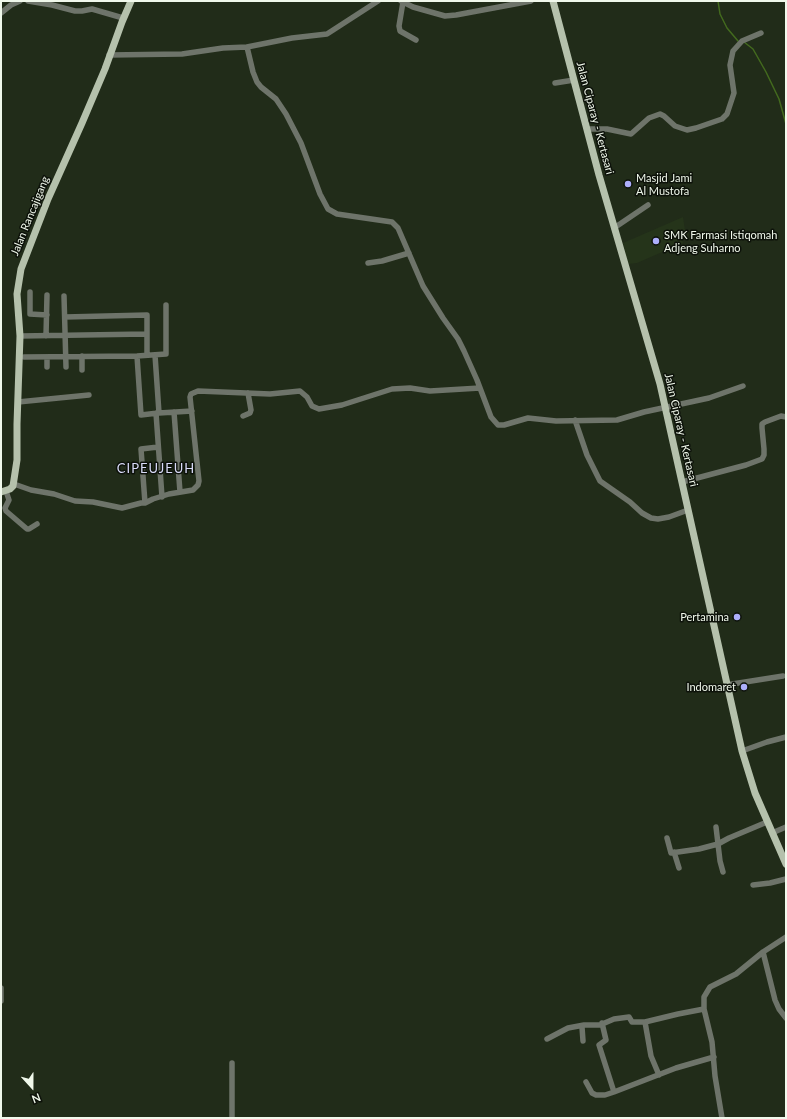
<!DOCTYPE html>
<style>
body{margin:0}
#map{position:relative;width:787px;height:1119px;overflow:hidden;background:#212c19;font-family:Lato,sans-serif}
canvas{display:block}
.frame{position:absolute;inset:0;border:2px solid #f0f8eb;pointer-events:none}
.north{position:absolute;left:12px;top:1067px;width:40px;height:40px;-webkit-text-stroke:3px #0d120a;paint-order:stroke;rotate:159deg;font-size:11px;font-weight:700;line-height:16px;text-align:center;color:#f0f8eb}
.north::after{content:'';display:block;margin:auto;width:14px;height:18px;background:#f0f8eb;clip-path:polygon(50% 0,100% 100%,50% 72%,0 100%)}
</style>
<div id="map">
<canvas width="787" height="1119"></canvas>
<div class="frame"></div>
<div class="north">N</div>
</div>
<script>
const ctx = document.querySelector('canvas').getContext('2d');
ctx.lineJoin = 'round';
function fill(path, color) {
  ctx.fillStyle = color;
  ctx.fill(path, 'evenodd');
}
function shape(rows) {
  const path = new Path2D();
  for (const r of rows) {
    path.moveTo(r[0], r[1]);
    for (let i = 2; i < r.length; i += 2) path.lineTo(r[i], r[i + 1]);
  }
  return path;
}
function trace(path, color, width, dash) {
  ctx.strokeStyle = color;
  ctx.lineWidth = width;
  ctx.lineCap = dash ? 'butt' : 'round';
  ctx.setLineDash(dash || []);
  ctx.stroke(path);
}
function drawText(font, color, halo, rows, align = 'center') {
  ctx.font = font + ' Lato,sans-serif';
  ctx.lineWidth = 3;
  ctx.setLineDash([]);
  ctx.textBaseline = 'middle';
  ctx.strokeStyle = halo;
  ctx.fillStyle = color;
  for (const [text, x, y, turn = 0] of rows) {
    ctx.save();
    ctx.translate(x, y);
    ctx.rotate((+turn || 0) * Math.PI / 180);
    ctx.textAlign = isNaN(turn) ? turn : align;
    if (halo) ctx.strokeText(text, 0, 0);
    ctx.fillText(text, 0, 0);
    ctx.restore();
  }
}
const built = shape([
 [683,217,685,231,682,239,683,243,637,263,628,264,623,243]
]);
const stream = shape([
 [718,1,720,14,727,28,738,41],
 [744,42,753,49,766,72,779,99,786,124]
]);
const minor = shape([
 [28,1,52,5,75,11,82,11,92,9,123,18],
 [401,1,413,7,445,16,456,15,531,1],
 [403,2,399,26,400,31,416,40],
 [1,13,11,5,20,1],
 [247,47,253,72,257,82,261,87,276,99,286,114,301,143,320,194,328,209,337,214,392,222,398,228,423,286,443,318,458,339,464,351,477,380,491,417,498,425,504,425,528,418,556,421,617,420,644,412,709,398,743,386],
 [109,55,182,54,223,48,247,47,292,38,327,34,378,1],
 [555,83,574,80],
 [587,129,607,129,631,134,649,118,660,114,664,116,675,126,687,130,696,128,722,119,727,114,734,93,730,65,733,51,742,41,761,33],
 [614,228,648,205],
 [368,263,382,261,409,253],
 [30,292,30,314,47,315],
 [64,296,66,367],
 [65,317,147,315,147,334],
 [20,336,147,334,147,355],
 [46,336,47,295],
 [155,355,159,413,192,411],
 [82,356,82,370],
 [137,356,141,415,158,413],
 [24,357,137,356,166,354,166,305],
 [47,357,47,367],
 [18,402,89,395],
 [174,412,180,492],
 [156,413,162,497],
 [243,416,250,413,251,410,248,393],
 [575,420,587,455,600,481,630,502,642,513,651,518,658,519,669,517,688,510],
 [682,482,746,465,762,459,764,455,764,449,762,428,762,424,765,422,781,416,786,417],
 [14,484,31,490,54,494,75,501,93,502,122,508,141,503,145,503,153,499,169,494,193,490,198,485,199,481,190,397,191,394,198,391,270,394,300,391,307,397,312,406,319,409,342,405,392,389,410,388,430,391,480,388],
 [6,491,9,500,5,508,6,511,27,529,29,529,37,524],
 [145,503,141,449,158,447],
 [726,685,783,676],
 [742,751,767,742,786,737],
 [716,827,720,861,723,872],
 [772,833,786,827],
 [667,838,671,853,699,849,718,844,729,838,767,822],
 [674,852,679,868],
 [753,885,770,883,786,879],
 [763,952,775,1000,779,1009,786,1018],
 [1,988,1,1001],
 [645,1022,651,1056,659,1075],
 [602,1023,606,1040,599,1045,614,1092,676,1068,714,1057],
 [582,1027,583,1041],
 [547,1039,568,1028,584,1025,600,1025,614,1019,629,1017,632,1022,645,1022,678,1014,704,1009],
 [586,1082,592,1093,596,1095,605,1095,614,1092],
 [232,1118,232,1063],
 [722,1118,715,1076,712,1042,704,1009,704,997,710,987,736,974,763,952,786,937]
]);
const major = shape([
 [553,1,599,175,660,384,742,751,755,793,786,864],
 [1,492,10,489,13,486,17,460,17,424,20,336,17,294,21,269,48,199,82,123,105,69,122,22,131,1]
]);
const markers = [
 [628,184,4,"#adaffb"],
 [656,241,4,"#adaffb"],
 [737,617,4,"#adaffb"],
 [744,687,4,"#adaffb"]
];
const streetNames = [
 ["Jalan Ciparay - Kertasari",595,118,75],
 ["Jalan Rancajigang",30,216,-68],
 ["Jalan Ciparay - Kertasari",681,430,77]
];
const poiNames = [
 ["Masjid Jami",636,178],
 ["Al Mustofa",636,191],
 ["SMK Farmasi Istiqomah",664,235],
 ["Adjeng Suharno",664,248],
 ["Pertamina",729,617,"right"],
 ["Indomaret",736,687,"right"]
];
const quarterNames = [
 ["CIPEUJEUH",156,469]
];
fill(built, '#25341a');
trace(stream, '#436a1e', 1.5);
trace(minor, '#6e746a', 5.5);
trace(major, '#b5c1ac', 7);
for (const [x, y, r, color] of markers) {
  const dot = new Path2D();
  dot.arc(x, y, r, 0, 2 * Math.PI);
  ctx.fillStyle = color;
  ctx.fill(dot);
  trace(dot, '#0d120a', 1.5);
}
drawText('11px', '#f0f8eb', '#0d120a', streetNames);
drawText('11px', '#f0f8eb', '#0d120a', poiNames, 'left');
ctx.letterSpacing = '1px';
drawText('13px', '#d9dbf8', '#0d120a', quarterNames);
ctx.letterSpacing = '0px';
</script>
